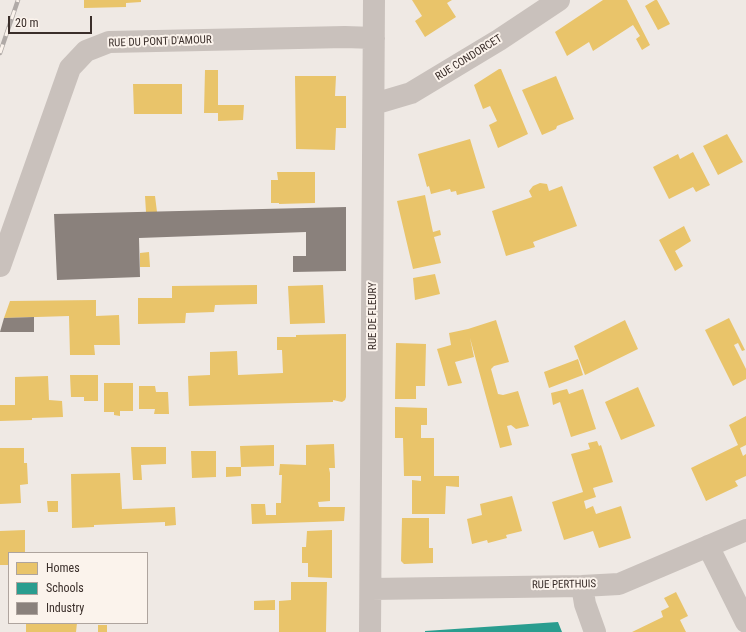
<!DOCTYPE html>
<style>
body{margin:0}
#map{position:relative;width:746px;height:632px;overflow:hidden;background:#efe9e4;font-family:"Roboto Condensed",sans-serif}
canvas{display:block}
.legend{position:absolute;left:8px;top:552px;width:140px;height:72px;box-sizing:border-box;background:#fbf3ec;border:1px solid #aea49e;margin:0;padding:5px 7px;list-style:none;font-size:12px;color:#3a2e2a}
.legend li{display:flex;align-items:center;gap:8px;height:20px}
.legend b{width:20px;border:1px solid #aea49e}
.scale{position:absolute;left:8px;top:16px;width:84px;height:18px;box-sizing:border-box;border:2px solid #3a2e2a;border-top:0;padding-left:5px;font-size:12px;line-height:14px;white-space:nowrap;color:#3a2e2a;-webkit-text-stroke:3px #fbf3ec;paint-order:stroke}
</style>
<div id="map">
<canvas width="746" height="632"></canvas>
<ul class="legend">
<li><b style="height:11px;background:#e9c46a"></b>Homes</li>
<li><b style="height:11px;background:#2a9d8f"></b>Schools</li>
<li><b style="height:11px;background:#8a817c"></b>Industry</li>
</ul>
<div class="scale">20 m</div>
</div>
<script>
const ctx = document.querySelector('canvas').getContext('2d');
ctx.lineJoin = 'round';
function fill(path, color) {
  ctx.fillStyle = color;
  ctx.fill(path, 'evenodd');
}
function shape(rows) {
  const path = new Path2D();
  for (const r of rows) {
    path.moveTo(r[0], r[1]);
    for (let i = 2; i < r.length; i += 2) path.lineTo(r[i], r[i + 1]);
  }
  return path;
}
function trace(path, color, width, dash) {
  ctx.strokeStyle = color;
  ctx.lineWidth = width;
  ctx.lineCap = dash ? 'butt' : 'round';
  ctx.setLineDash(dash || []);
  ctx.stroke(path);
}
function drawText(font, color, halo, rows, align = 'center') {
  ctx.font = font + ' "Roboto Condensed",sans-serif';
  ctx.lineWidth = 4;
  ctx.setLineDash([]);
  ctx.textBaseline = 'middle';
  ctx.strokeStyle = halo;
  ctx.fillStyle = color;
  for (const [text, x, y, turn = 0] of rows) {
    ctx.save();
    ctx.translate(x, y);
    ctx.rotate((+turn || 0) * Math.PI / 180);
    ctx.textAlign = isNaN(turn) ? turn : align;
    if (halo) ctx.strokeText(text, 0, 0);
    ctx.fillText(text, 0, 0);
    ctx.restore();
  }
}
const homes = shape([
 [84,0,141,0,141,2,126,3,126,7,84,8],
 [412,0,452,0,447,3,456,17,425,37,415,21,422,16],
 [603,0,627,0,650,45,642,50,636,39,640,36,633,25,593,51,589,42,567,56,555,32],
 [655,0,657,0,670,24,658,30,645,6],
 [499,69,501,69,528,134,498,148,489,125,497,121,490,106,483,109,474,85],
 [205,70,218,70,218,105,244,105,243,120,218,121,218,113,204,113],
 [295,76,336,76,335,96,346,96,346,128,336,128,335,150,296,149],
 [556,76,574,119,557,126,556,129,542,135,522,90],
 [133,84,182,84,182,114,134,114],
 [727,134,743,162,718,175,703,146],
 [470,139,485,188,457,195,456,191,451,192,450,189,431,194,429,186,427,187,418,154],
 [693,152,710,185,696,192,693,187,669,199,653,167,678,154,680,159],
 [277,172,315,172,315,203,279,204,279,203,271,203,271,180,278,180],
 [540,183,547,184,549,191,562,186,577,226,533,242,535,247,506,256,492,211,532,197,529,191,533,186],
 [425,195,433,232,440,230,441,235,434,237,441,263,413,269,397,201],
 [145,196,155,196,157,212,146,212],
 [684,226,691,241,675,251,683,266,675,271,659,240],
 [149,252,150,267,140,267,140,253],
 [435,274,440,294,415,300,413,278],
 [257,285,257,304,215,305,214,312,186,313,185,323,138,324,138,298,172,298,172,286],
 [323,285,325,323,290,324,288,286],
 [96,300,96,316,119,315,120,345,94,345,95,355,70,355,69,316,4,318,10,301],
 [729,318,745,350,742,351,738,343,734,345,746,369,746,379,733,386,705,330],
 [496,320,509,362,494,366,491,369,498,394,503,395,518,391,529,426,516,429,511,425,507,426,512,445,500,448,470,338,474,357,455,362,462,383,448,386,437,349,451,345,449,333,468,329],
 [625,320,638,349,585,375,574,346],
 [346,334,346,397,345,400,342,402,333,400,333,402,189,406,188,376,210,375,210,352,237,351,238,375,283,373,282,350,277,350,277,337,296,337,296,335],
 [396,343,426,344,425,386,416,386,416,399,395,399],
 [578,359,583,375,549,388,544,372],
 [70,375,98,375,98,401,84,401,84,397,71,397],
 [48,376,49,400,62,401,63,417,32,418,32,420,0,421,0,405,15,405,15,377],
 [104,383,133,383,133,411,120,411,120,416,114,415,114,412,104,412],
 [139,386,155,386,156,392,168,392,169,414,154,414,155,409,139,409],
 [638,387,655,426,621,440,605,402],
 [567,389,569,394,583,389,596,429,571,437,560,402,553,405,551,393],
 [395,407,427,408,427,425,421,425,421,438,434,438,434,476,459,476,459,487,446,486,445,514,412,514,412,480,421,481,421,476,404,476,403,438,395,438],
 [746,416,746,445,740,448,743,456,746,454,746,476,735,481,738,486,706,501,691,468,738,445,729,425],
 [597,441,599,446,601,445,613,482,593,488,596,497,584,501,586,509,593,506,596,514,621,506,631,538,599,548,593,531,564,540,552,502,583,492,571,454,590,449,588,443],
 [334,444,335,468,329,468,330,473,330,501,318,502,319,507,345,507,344,521,252,524,251,504,265,504,266,515,276,515,276,503,281,503,282,475,279,475,280,464,306,465,306,445],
 [274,445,274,466,241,467,241,476,226,477,226,467,241,467,240,446],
 [131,447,166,447,166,464,141,465,142,480,133,480],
 [0,448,24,448,24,463,27,463,28,484,20,485,21,503,0,504],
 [191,451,216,451,216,477,192,478],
 [120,473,122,509,175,507,176,525,165,526,165,522,94,525,94,527,72,528,71,474],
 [512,496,522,531,506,535,507,538,488,543,487,540,472,544,467,519,482,515,480,504],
 [47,501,58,501,58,512,48,512],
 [402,518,429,518,429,548,433,548,433,563,404,564,401,561],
 [25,530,25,553,9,553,9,565,0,565,0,531],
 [332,530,332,578,308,577,308,563,302,563,302,547,306,547,307,531],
 [291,582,327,582,326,632,279,632,279,601,291,600],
 [676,592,688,616,680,620,686,632,632,632,663,617,661,611,669,607,664,598],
 [275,600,275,610,254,610,254,601],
 [26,623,77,623,76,632,26,632],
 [98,625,107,625,107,632,98,632]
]);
const schools = shape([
 [558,622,562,632,425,632,425,631]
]);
const industry = shape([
 [346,207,346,271,293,272,293,256,306,256,306,232,139,238,140,277,57,280,54,214],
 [34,317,34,332,0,332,4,318]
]);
const minor = shape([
 [374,104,411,93,499,40,559,0],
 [0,266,70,68,86,51,109,42,345,37,374,38],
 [708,546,746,622],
 [582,586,585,604,595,632],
 [371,589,582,586,619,584,746,530],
 [370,632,374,0]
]);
const rail = shape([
 [0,53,18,0]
]);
const streetNames = [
 ["RUE DU PONT D'AMOUR",160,42,-2],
 ["RUE CONDORCET",469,58,-32],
 ["RUE DE FLEURY",373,316,-90],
 ["RUE PERTHUIS",564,585,-1]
];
fill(homes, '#e9c46a');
fill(schools, '#2a9d8f');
fill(industry, '#8a817c');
trace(minor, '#c9c1bc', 22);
trace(rail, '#b0aaa7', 4.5);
trace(rail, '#fbf3ec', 3, [9]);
drawText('11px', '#3a2e2a', '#fbf3ec', streetNames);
</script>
